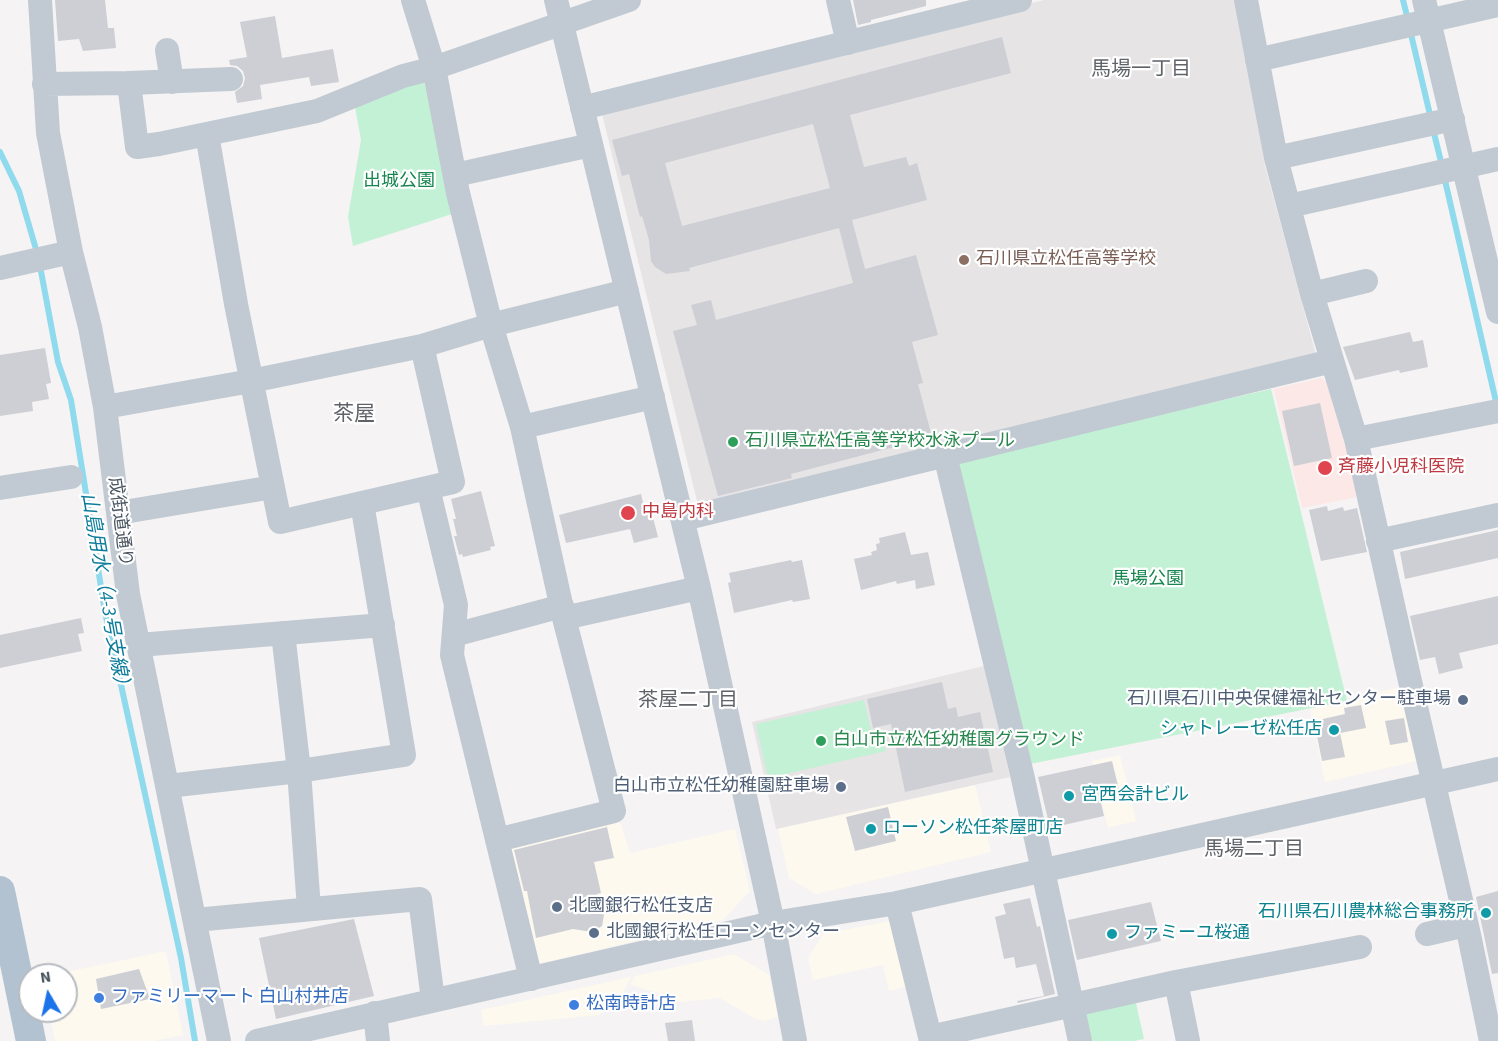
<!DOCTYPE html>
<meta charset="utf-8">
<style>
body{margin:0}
#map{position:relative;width:1498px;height:1041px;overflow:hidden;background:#f5f3f3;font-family:"Source Sans 3",sans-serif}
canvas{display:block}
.north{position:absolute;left:18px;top:963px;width:60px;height:60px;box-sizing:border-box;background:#fff;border:2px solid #b7bbc0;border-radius:50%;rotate:351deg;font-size:16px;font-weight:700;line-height:24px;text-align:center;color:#4a5661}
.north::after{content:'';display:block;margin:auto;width:21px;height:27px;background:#1a73e8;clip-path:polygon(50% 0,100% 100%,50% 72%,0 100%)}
</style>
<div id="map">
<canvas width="1498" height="1041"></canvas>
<div class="north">N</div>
</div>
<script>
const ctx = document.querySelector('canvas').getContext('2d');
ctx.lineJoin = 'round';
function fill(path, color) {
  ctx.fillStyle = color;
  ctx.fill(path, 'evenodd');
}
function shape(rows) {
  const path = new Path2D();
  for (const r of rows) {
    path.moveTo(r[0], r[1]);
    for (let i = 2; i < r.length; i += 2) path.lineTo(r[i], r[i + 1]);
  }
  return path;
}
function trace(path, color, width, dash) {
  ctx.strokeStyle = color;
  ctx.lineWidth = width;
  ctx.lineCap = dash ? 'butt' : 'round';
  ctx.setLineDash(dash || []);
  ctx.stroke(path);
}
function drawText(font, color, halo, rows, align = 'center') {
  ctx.font = font + ' "Source Sans 3","Noto Sans JP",sans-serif';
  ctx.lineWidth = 4.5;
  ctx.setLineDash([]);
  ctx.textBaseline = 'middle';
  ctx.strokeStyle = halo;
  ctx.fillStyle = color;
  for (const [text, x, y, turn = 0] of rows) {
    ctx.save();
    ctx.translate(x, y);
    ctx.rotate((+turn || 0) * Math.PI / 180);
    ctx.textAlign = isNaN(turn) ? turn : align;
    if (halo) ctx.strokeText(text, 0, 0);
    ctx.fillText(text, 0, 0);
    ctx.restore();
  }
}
const commercial = shape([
 [1405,686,1422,760,1325,782,1310,709,1365,697,1365,695],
 [1120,755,1136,821,1108,828,1092,761],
 [975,785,991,852,816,894,789,878,778,829],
 [618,815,630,853,735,829,750,891,723,920,538,964,509,842],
 [895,920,909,986,889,991,883,965,813,980,808,958,823,934],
 [166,951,183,1035,154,1041,55,1041,49,1011,66,1011,66,975,52,975],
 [734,954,769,975,778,1017,763,1021,754,1018,720,998,680,1002,659,993,630,985,635,976],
 [631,977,621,996,599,1015,484,1026,481,1010]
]);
const education = shape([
 [1044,0,1237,0,1265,166,1316,355,698,505,602,114],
 [984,666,1010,777,776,829,752,722]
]);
const medical = shape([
 [1321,378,1337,391,1362,496,1302,508,1274,389]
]);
const green = shape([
 [422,71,452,214,353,246,348,217,361,140,353,96],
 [1271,389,1347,701,1030,764,955,462],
 [864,700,871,730,880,729,886,751,768,778,756,724],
 [1135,999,1144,1039,1134,1041,1091,1041,1084,1010]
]);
const stream = shape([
 [1403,0,1408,20],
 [1410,30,1431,119],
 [1433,129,1442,166],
 [0,152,19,191,38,256],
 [1444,176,1497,406],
 [40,266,58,362,71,400,105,612,181,958,195,1041]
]);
const building = shape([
 [55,0,105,0,108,28,114,28,116,48,83,51,79,39,58,41],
 [853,0,926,0,926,6,871,20,871,22,858,25],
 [275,16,282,58,333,49,339,82,311,86,309,77,260,85,262,99,237,103,235,92,243,86,245,78,243,71,237,66,230,65,229,60,247,57,240,22],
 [1002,37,1011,73,850,115,864,167,906,157,909,166,917,163,927,200,852,220,865,269,916,255,938,335,912,342,923,383,918,384,932,437,791,474,792,478,718,496,673,331,697,325,691,305,711,300,716,320,853,283,839,228,689,268,690,271,666,274,655,267,651,261,649,240,642,216,640,217,629,174,622,176,612,140],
 [813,124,830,188,682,226,665,163],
 [1410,332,1413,342,1423,340,1428,367,1400,373,1399,370,1355,380,1343,347],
 [45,348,51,383,46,384,49,399,32,402,33,411,0,416,0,355],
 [1320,403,1332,458,1294,466,1282,411],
 [481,491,495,546,490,547,491,550,463,557,462,554,459,555,454,536,457,536,453,519,456,519,451,499],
 [641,494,645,511,651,510,658,537,634,543,630,529,566,543,559,515],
 [1327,506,1328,511,1343,507,1344,511,1357,508,1367,552,1321,561,1309,510],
 [1498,530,1498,558,1405,579,1400,552],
 [905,532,911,555,928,552,935,585,916,589,915,580,897,584,896,581,861,590,854,559,872,555,871,552,877,550,876,544,880,543,879,538],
 [791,560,792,562,802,560,810,599,793,602,792,600,734,613,728,583,731,582,729,573],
 [1498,596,1498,644,1459,653,1463,668,1439,674,1435,657,1420,660,1410,616],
 [81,618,84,633,78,634,82,651,0,668,0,635],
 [942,682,948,709,956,707,958,717,980,712,993,772,905,792,891,724,873,728,867,699],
 [1361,705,1366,728,1340,733,1345,757,1322,761,1314,721,1345,714,1344,708],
 [1404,718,1408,742,1390,745,1385,721],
 [1112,761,1121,798,1101,803,1104,816,1050,828,1038,777],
 [888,807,896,841,855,851,846,817],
 [607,827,614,858,594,862,601,893,597,894,604,915,602,926,592,932,573,929,536,938,527,891,524,891,514,850],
 [1498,891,1498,973,1492,974,1476,897],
 [1030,898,1037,927,1040,926,1055,994,1018,1003,1017,1001,1044,996,1036,964,1016,968,1014,957,1004,959,995,917,1006,914,1003,904],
 [1151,902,1161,941,1077,960,1068,920],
 [354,919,374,996,276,1019,259,938],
 [139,969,150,999,101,1009,96,979],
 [692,1020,695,1041,668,1041,665,1023]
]);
const minor = shape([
 [40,0,48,133,71,252,90,327,105,407,128,594,219,1041],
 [413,0,434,68,458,193,491,325,522,427,564,618,614,811,497,840],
 [556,0,699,588,773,923,795,1041],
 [838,0,848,43],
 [1246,0,1276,158,1312,294,1356,439,1412,690,1468,930,1491,1041],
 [1424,0,1498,312],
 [167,50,172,82],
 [1257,60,1498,5],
 [129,83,137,147,159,144,317,111,403,76,434,68,629,0],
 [44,84,129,83,231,79],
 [582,108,1020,0],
 [207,134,236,304,280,522,453,482,422,346],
 [1276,158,1453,119],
 [455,175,591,145],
 [1289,206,1498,159],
 [0,268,71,252],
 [1312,294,1366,281],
 [105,407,251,381,422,346,491,325,627,291],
 [522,427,653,397],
 [1356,439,1498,411],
 [945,455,1022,774,1080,1041],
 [0,488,71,477],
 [428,488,456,605,452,655,531,979],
 [118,513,273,487],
 [683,519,1332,361],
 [1378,541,1498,515],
 [564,618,699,588],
 [283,633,299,771,309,909],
 [454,635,562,606],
 [139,645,383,625],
 [168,786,299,771,404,755,362,503],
 [897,903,931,1041],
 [195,920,420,899,433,1000],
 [1427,934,1466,925],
 [1176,982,1188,1041],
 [375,1013,378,1041],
 [930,1037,1176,982,1360,947],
 [257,1041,773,923,897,903,1498,769]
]);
const major = shape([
 [0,891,31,1041]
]);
const markers = [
 [964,260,6,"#8d6e63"],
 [733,442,6,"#2e9e5b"],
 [1325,468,8,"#e0444e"],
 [628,513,8,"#e0444e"],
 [1463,700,6,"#5c6f8a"],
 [1334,730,6,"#0f9aa8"],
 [821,741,6,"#2e9e5b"],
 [841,787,6,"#5c6f8a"],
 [1069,796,6,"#0f9aa8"],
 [871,829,6,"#0f9aa8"],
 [557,907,6,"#5c6f8a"],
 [1486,913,6,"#0f9aa8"],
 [594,933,6,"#5c6f8a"],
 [1112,934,6,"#0f9aa8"],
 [99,998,6,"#3f7fe0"],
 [574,1005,6,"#3f7fe0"]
];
const parkNames = [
 ["出城公園",399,182],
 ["馬場公園",1148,580]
];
const educationNames = [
 ["石川県立松任高等学校",976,260]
];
const leisureNames = [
 ["石川県立松任高等学校水泳プール",745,442],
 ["白山市立松任幼稚園グラウンド",833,741]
];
const healthNames = [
 ["斉藤小児科医院",1338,468],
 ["中島内科",642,513]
];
const streetNames = [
 ["成街道通り",119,522,83]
];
const serviceNames = [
 ["石川県石川中央保健福祉センター駐車場",1451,700],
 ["白山市立松任幼稚園駐車場",829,787],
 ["北國銀行松任支店",569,907,"left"],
 ["北國銀行松任ローンセンター",606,933,"left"]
];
const cultureNames = [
 ["シャトレーゼ松任店",1322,730,"right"],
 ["宮西会計ビル",1081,796],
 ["ローソン松任茶屋町店",883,829],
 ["石川県石川農林総合事務所",1474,913,"right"],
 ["ファミーユ桜通",1124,934]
];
const shopNames = [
 ["ファミリーマート 白山村井店",111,998],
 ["松南時計店",586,1005]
];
const neighbourhoodNames = [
 ["馬場一丁目",1141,71],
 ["茶屋二丁目",688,702],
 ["馬場二丁目",1254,851]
];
const waterNames = [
 ["山島用水（4-3号支線）",104,594,80]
];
const quarterNames = [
 ["茶屋",354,415]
];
fill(commercial, '#fdf9ef');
fill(education, '#e6e4e5');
fill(medical, '#fce8e6');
fill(green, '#c3f1d5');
trace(stream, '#90daee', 6);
fill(building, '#cdcfd5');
trace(minor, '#c1cad2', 24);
trace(major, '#b3c2d1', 30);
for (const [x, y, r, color] of markers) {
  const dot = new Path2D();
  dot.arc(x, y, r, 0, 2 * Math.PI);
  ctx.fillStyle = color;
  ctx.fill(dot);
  trace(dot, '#fff', 2);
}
drawText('18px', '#17864f', '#fff', parkNames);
drawText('18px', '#785e54', '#fff', educationNames, 'left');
drawText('18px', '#27864d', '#fff', leisureNames, 'left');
drawText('18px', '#be3a42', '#fff', healthNames, 'left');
drawText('18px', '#4a5661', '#fff', streetNames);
drawText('18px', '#4e5e75', '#fff', serviceNames, 'right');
drawText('18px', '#0d838f', '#fff', cultureNames, 'left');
drawText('18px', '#366cbe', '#fff', shopNames, 'left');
drawText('20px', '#5f6368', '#fff', neighbourhoodNames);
drawText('italic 20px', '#0c7c9b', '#fff', waterNames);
drawText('21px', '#5f6368', '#fff', quarterNames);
</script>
